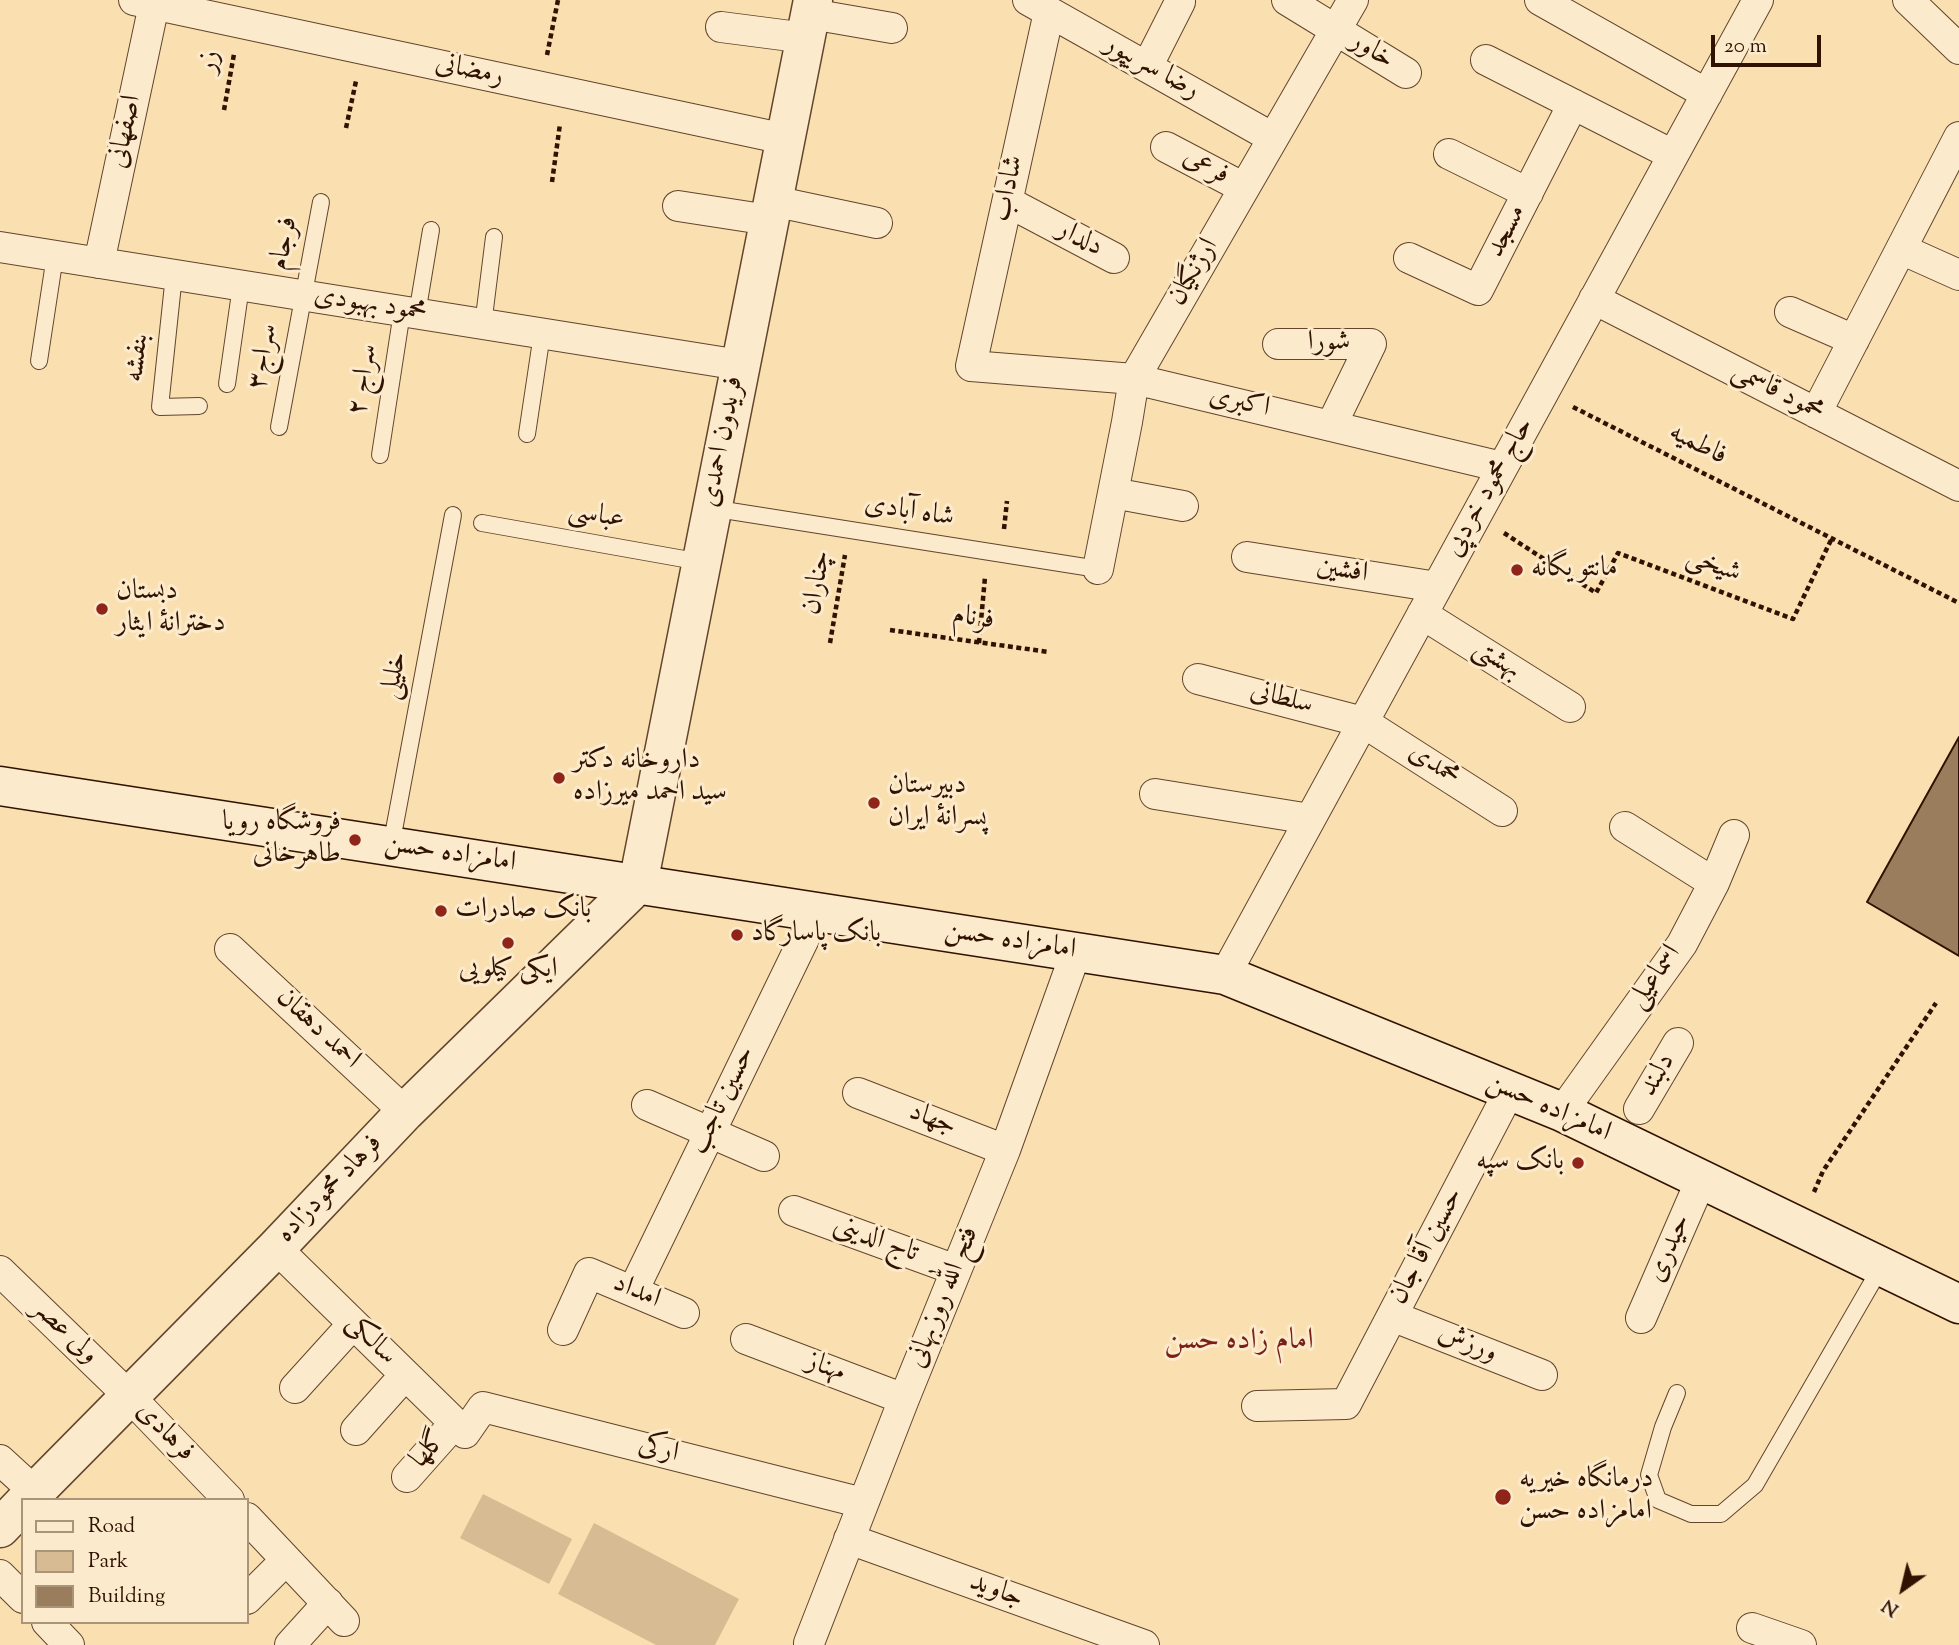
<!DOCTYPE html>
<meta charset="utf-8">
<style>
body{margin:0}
#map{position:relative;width:1959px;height:1645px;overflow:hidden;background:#fadfb1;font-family:"Sorts Mill Goudy",serif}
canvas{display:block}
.legend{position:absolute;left:21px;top:1498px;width:228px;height:126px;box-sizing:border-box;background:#fceacc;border:2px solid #aa947a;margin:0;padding:9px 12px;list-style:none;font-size:21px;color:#2f1200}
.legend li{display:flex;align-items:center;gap:14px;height:35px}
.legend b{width:35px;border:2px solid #aa947a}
.north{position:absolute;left:1868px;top:1554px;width:70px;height:70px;-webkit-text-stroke:5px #fceacc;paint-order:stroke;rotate:214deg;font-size:19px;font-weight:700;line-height:28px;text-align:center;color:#2f1200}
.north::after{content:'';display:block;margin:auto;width:24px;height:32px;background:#2f1200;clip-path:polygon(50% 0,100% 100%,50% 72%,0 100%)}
.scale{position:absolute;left:1711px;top:35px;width:110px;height:32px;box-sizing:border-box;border:4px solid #2f1200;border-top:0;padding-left:9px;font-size:21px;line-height:24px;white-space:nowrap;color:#2f1200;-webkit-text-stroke:5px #fceacc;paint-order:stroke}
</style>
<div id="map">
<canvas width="1959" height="1645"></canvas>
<ul class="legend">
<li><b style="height:9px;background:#fceacc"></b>Road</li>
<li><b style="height:19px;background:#d7bc93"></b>Park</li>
<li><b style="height:19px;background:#997d5c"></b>Building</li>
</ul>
<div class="north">N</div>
<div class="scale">20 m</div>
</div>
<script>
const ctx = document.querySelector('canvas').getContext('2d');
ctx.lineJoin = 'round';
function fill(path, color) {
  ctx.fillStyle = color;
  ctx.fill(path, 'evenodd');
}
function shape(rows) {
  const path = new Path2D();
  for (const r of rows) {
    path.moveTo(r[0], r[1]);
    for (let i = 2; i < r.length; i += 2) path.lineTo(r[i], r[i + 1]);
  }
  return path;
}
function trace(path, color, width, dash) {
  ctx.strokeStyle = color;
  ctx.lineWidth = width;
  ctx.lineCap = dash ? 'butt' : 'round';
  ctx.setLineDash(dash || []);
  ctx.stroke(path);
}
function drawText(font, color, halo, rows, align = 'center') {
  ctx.font = font + ' "Sorts Mill Goudy",Amiri,serif';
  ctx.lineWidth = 6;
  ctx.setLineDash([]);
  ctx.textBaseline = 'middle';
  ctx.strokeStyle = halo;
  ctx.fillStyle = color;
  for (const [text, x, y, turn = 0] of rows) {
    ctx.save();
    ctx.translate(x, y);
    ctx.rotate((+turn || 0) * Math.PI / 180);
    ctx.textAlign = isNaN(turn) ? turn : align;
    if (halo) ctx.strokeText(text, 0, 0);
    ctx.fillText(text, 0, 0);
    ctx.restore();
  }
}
const green = shape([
 [483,1494,572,1539,549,1584,460,1538],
 [594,1523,739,1599,715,1645,656,1645,558,1594]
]);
const building = shape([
 [1959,737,1959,956,1867,902,1959,737]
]);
const path = shape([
 [547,55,558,0],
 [224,110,234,54],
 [346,128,356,81],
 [552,182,560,124],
 [1573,407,1959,603],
 [1004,529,1007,501],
 [1504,533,1596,593,1618,553,1793,619,1832,538],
 [890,630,1049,652],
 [830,643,845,555],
 [979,643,985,577],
 [1814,1192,1823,1171,1936,1003]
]);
const service = shape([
 [174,275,160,407,199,406],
 [417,314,431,230],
 [483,325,494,237],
 [39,361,55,256],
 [227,384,241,286],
 [279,427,321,202],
 [527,434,542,334],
 [380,455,402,312],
 [711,508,1098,569],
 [482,523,701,562],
 [391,846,453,515],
 [1677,1393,1663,1427,1649,1475,1658,1500,1691,1514,1721,1514,1755,1485,1881,1267]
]);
const minor = shape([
 [134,0,785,139],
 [1028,0,1273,138],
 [1287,0,1406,73],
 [1540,0,1707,94],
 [1908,0,1959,49],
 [1049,12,971,366,1134,379,1502,467],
 [811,14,892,28],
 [721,27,806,38],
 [1486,60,1673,155],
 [1147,67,1180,2],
 [1166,147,1244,188],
 [1449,154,1528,193],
 [773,201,877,223],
 [1008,202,1114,258],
 [678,206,769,220],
 [0,247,740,365],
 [1901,249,1959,275],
 [1409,258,1478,290,1573,104],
 [99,263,155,0],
 [1594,299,1959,486],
 [1790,312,1854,340],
 [1278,344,1371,344,1331,426],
 [1816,413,1959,137],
 [1113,493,1183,506],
 [1247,557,1437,587],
 [1098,569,1127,422,1134,379,1353,0],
 [1422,614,1570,707],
 [1198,679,1363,722,1502,811],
 [1155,794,1310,819],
 [1625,827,1714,883],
 [230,949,405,1112],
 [1225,975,1758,0],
 [858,1093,1005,1150],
 [647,1105,764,1156],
 [1639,1109,1678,1043],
 [1562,1112,1682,944,1714,883,1734,835],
 [794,1211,956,1270],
 [276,1248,465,1433,483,1407,863,1503],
 [0,1271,129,1396,229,1500],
 [633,1291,817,912],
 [1392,1316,1542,1375],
 [1641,1318,1701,1180],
 [563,1330,589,1273,684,1313],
 [746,1339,904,1399],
 [295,1388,353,1324],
 [1257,1406,1346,1404,1510,1090],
 [356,1430,405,1375],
 [0,1460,35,1492],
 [407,1477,454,1424],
 [247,1518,344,1621],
 [849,1539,1144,1645],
 [0,1575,23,1598],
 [247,1599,286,1560],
 [47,1622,69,1645],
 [1752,1628,1801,1645],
 [809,1643,904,1399,1005,1150,1076,952],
 [290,1645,328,1603]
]);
const tertiary = shape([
 [27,1500,276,1248,405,1112,638,884,813,0],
 [0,1528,23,1504]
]);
const secondary = shape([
 [0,786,1225,975,1562,1112,1959,1304]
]);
const markers = [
 [1517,570,7,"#8f2418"],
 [102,609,7,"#8f2418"],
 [559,778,7,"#8f2418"],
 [874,803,7,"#8f2418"],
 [355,840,7,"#8f2418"],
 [441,911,7,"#8f2418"],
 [737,935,7,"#8f2418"],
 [508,943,7,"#8f2418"],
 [1578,1163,7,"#8f2418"],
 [1503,1497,9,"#8f2418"]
];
const streetNames = [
 ["خاور",1371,52,31],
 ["زر",211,62,-80],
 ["رضا سریپور",1151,69,29],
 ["رمضانی",469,72,12],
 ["اصفهانی",127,132,-78],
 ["فرعی",1205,168,28],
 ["شاداب",1010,189,-78],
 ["مسجد",1508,232,-63],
 ["دلدار",1079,240,28],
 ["فرجام",286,244,-79],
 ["ارژنگیان",1195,273,-60],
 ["محمود بهبودی",370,306,9],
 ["شورا",1329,344],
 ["سراج۳",265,357,-80],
 ["بنفشه",139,358,-84],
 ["سراج ۲",365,380,-81],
 ["محمود قاسمی",1777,393,27],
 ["اکبری",1239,404,13],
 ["فریدون احمدی",724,442,-79],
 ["فاطمیه",1697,446,27],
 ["حاج محمود خردپی",1491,488,-61],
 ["شاه آبادی",909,513,9],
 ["عباسی",596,517,10],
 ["شیخی",1713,567,20],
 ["افشین",1342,572,9],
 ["چناران",819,583,-80],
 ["فرنام",973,620,8],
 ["بهشتی",1496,661,32],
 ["خلیلی",396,676,-79],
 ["سلطانی",1281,700,14],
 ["محمدی",1433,766,33],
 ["امامزاده حسن",450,855,9],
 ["امامزاده حسن",1010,942,9],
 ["اسماعیلی",1656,978,-55],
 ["احمد دهقان",317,1030,43],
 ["دلبند",1659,1076,-60],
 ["حسین تاجب",724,1101,-64],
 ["امامزاده حسن",1548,1109,24],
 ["جهاد",932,1121,21],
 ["فرهاد محمودزاده",331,1190,-46],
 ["تاج الدینی",875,1241,20],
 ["حسین آقا جان",1428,1247,-62],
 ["حیدری",1671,1249,-66],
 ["امداد",636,1293,23],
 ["فتح الله روزبهانی",945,1298,-68],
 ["ولی عصر",64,1333,44],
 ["سالکی",370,1341,45],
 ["ورزش",1467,1345,22],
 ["مهناز",825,1369,21],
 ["فرهادی",164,1433,46],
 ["گلها",430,1451,-48],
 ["ارکی",658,1451,14],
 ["جاوید",996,1592,20]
];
const poiNames = [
 ["مانتو یگانه",1531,570],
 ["دبستان",116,593],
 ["دخترانهٔ ایثار",116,625],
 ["داروخانه دکتر",573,762],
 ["سید احمد میرزاده",573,794],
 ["دبیرستان",888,787],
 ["پسرانهٔ ایران",888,819],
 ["فروشگاه رویا",341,824,"right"],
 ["طاهرخانی",341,856,"right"],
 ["بانک صادرات",455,911],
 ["بانک پاسارگاد",751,935],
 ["ایکی کیلویی",508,971,"center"],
 ["بانک سپه",1564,1163,"right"],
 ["درمانگاه خیریه",1519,1481],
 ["امامزاده حسن",1519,1513]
];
const neighbourhoodNames = [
 ["امام زاده حسن",1239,1343]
];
fill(green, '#d7bc93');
fill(building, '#997d5c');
trace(building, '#2f1200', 2);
trace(service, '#62452c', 18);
trace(minor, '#62452c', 32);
trace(tertiary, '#62452c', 41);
trace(secondary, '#2f1200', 41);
trace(path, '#2f1200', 4.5, [5, 3.5]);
trace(service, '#fceacc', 16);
trace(minor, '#fceacc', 30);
trace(tertiary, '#fceacc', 38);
trace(secondary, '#fceacc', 38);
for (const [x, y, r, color] of markers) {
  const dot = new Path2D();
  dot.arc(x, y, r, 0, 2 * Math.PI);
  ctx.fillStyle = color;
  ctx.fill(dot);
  trace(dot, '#fceacc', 2.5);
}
drawText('28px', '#2f1200', '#fceacc', streetNames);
drawText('28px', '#2f1200', '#fceacc', poiNames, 'left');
drawText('30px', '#7a1f14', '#fceacc', neighbourhoodNames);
</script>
